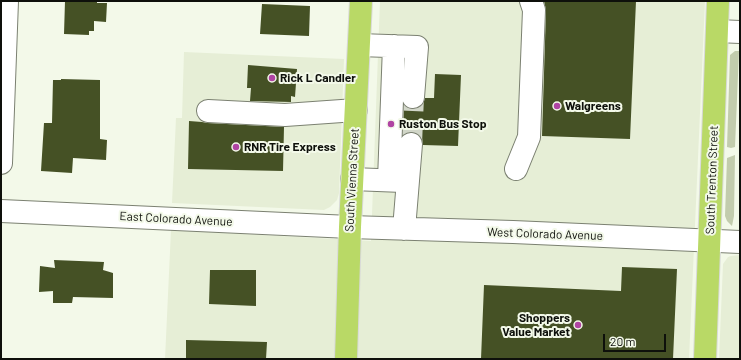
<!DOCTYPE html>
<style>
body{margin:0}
#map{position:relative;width:741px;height:360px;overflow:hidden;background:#f3f9e9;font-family:Barlow,sans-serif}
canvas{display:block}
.frame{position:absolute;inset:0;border:2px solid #0e100b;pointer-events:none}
.scale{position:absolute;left:603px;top:334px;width:63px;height:18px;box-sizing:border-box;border:2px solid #0e100b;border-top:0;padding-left:5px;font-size:12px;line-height:14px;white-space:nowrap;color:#0e100b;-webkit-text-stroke:3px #f3f9e9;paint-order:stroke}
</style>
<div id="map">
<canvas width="741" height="360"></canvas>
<div class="frame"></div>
<div class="scale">20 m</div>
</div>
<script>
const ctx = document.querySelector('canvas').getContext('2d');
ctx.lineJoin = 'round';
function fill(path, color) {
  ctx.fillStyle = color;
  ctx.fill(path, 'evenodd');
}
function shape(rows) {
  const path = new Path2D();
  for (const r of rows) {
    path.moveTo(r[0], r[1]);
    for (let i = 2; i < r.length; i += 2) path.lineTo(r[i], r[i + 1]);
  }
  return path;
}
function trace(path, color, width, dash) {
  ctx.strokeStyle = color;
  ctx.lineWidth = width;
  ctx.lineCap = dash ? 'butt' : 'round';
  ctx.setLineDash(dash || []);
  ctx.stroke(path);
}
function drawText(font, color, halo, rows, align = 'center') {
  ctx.font = font + ' Barlow,sans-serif';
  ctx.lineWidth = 4;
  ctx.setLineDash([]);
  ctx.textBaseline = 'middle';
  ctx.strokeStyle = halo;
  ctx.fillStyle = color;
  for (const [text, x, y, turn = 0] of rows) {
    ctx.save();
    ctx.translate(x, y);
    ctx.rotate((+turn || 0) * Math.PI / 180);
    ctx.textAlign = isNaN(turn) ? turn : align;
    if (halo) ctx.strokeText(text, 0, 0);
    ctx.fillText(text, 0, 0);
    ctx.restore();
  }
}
const built = shape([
 [380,1,705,1,689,359,165,359,171,230,371,241],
 [184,52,344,59,339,193,337,200,330,207,324,210,172,203,176,118,182,118],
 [740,255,740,359,719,359,723,264,728,257,731,256]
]);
const green = shape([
 [735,51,739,51,735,147,731,148,727,147,730,55],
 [735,155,734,216,732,226,727,221,725,216,727,158]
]);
const building = shape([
 [65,1,97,1,97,3,107,3,106,22,94,21,94,31,89,31,89,35,64,34],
 [544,1,636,1,630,139,542,136,546,10],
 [262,4,310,6,309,36,260,34],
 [248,65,297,69,295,97,291,96,291,102,250,101,251,88,247,88],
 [435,74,461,75,458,146,423,145,422,138,418,134,412,132,406,133,403,135,404,105,406,107,412,109,418,108,423,104,425,98,434,98],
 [61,79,100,80,100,139,107,140,106,160,73,158,72,173,41,171,44,123,52,123,53,80,61,80],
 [189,121,202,122,207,123,284,127,283,171,188,169],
 [54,260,104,262,103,270,113,273,113,298,73,297,72,303,53,303,53,291,39,292,40,266,55,268],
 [622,267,677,269,673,359,481,359,484,285,621,291],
 [210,270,256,270,256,306,209,304],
 [186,340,267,342,266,359,186,359]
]);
const minorTunnel = shape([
 [411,144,413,97]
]);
const minor = shape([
 [717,31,740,32],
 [359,45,417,47,413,97],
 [208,111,285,115,356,110],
 [1,163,7,1],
 [516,169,529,137,534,10,531,1],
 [352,179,403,181],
 [389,180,394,46],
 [1,211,350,227,513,232,740,242],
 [404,229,411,144]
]);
const highway = shape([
 [346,359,350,227,361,1],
 [705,359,718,1]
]);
const markers = [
 [272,78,4,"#b044a3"],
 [557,106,4,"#b044a3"],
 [391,124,4,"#b044a3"],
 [236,147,4,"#b044a3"],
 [578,325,4,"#b044a3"]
];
const poiNames = [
 ["Rick L Candler",280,78],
 ["Walgreens",565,106],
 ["Ruston Bus Stop",399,124],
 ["RNR Tire Express",244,147],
 ["Shoppers",570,318,"right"],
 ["Value Market",570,332,"right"]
];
const streetNames = [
 ["South Vienna Street",352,180,-87],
 ["South Trenton Street",712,180,-88],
 ["East Colorado Avenue",176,219,3],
 ["West Colorado Avenue",545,234,2]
];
fill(built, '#e6eed6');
fill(green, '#c2ccad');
fill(building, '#455125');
trace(minorTunnel, '#d1d6c8', 22, [22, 11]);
trace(minor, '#7b8071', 24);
trace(highway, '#d8d9d8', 24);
trace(minor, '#fff', 22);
trace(highway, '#b9d966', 22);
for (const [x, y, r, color] of markers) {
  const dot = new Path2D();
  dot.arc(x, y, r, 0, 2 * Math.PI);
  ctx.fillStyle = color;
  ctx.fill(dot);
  trace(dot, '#f3f9e9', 1.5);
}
drawText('bold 12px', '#0e100b', '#f3f9e9', poiNames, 'left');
drawText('12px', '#0e100b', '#f3f9e9', streetNames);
</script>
